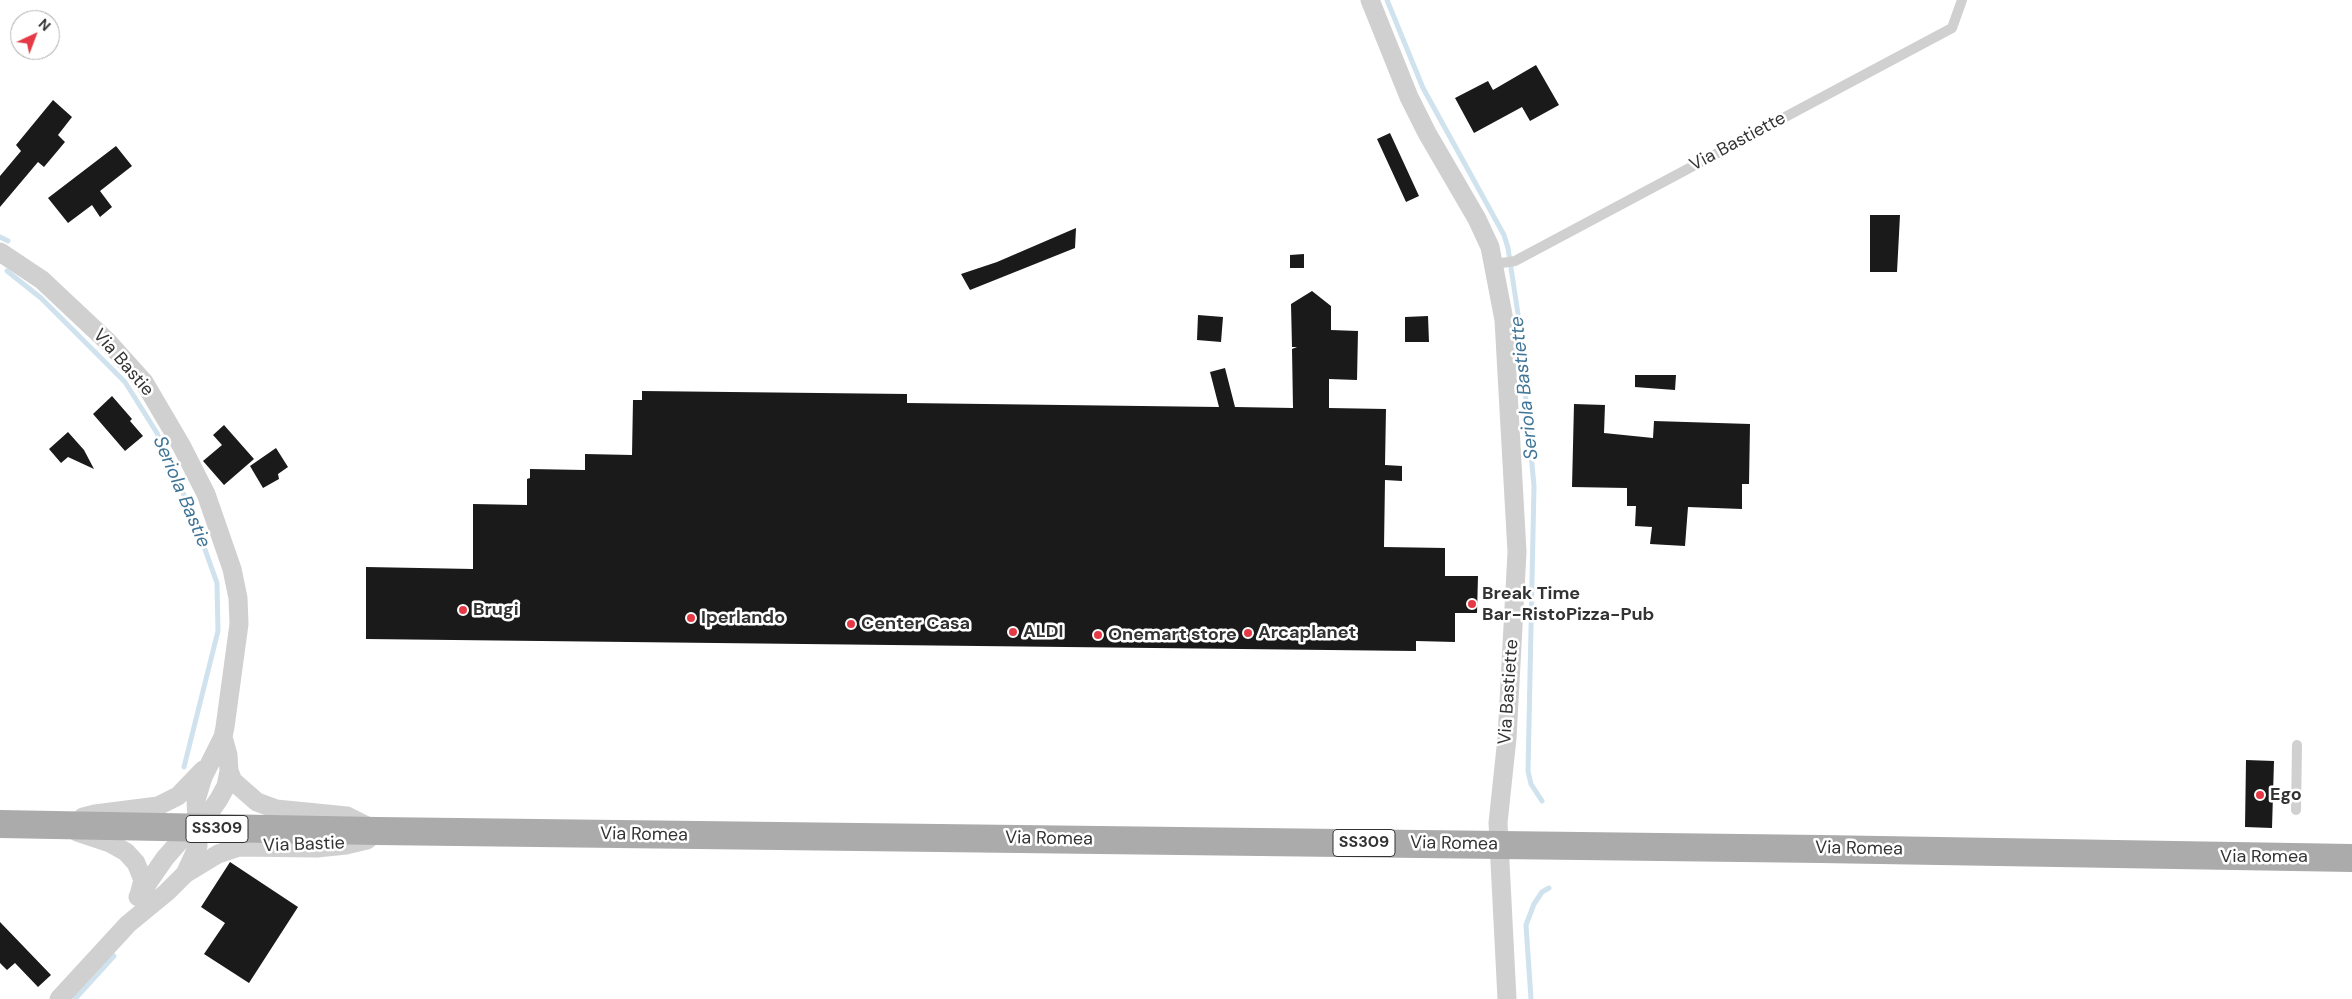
<!DOCTYPE html>
<style>
body{margin:0}
#map{position:relative;width:2352px;height:999px;overflow:hidden;background:#fff;font-family:"DM Sans",sans-serif}
canvas{display:block}
.north{position:absolute;left:10px;top:10px;width:50px;height:50px;box-sizing:border-box;background:#fff;border:1px solid #adadad;border-radius:50%;rotate:43deg;font-size:14px;font-weight:700;line-height:20px;text-align:center;color:#333}
.north::after{content:'';display:block;margin:auto;width:18px;height:22px;background:#e63946;clip-path:polygon(50% 0,100% 100%,50% 72%,0 100%)}
</style>
<div id="map">
<canvas width="2352" height="999"></canvas>
<div class="north">N</div>
</div>
<script>
const ctx = document.querySelector('canvas').getContext('2d');
ctx.lineJoin = 'round';
function shape(rows) {
  const path = new Path2D();
  for (const r of rows) {
    path.moveTo(r[0], r[1]);
    for (let i = 2; i < r.length; i += 2) path.lineTo(r[i], r[i + 1]);
  }
  return path;
}
function trace(path, color, width, dash) {
  ctx.strokeStyle = color;
  ctx.lineWidth = width;
  ctx.lineCap = dash ? 'butt' : 'round';
  ctx.setLineDash(dash || []);
  ctx.stroke(path);
}
function fill(path, color) {
  ctx.fillStyle = color;
  ctx.fill(path, 'evenodd');
}
function drawText(font, color, halo, rows, align = 'center') {
  ctx.font = font + ' "DM Sans",sans-serif';
  ctx.lineWidth = 5;
  ctx.setLineDash([]);
  ctx.textBaseline = 'middle';
  ctx.strokeStyle = halo;
  ctx.fillStyle = color;
  for (const [text, x, y, turn = 0] of rows) {
    ctx.save();
    ctx.translate(x, y);
    ctx.rotate((+turn || 0) * Math.PI / 180);
    ctx.textAlign = isNaN(turn) ? turn : align;
    if (halo) ctx.strokeText(text, 0, 0);
    ctx.fillText(text, 0, 0);
    ctx.restore();
  }
}
const stream = shape([
 [1387,0,1423,88,1504,235,1508,248,1518,314,1534,486,1528,771,1531,784,1542,801],
 [0,237,8,241],
 [7,271,41,298,125,382,157,433,193,516,217,583,218,631,184,767],
 [75,999,114,956],
 [1531,999,1526,925,1534,904,1542,892,1549,888]
]);
const building = shape([
 [1536,65,1559,105,1530,121,1522,107,1474,133,1455,98,1488,81,1493,90],
 [53,100,72,117,58,135,65,142,44,167,38,162,0,207,0,176,21,151,16,145],
 [1390,133,1419,196,1406,202,1377,139],
 [116,146,132,166,100,191,112,207,100,217,92,205,68,223,48,198],
 [1870,215,1900,215,1897,272,1870,272],
 [1076,228,1075,248,970,290,961,274,997,262],
 [1304,254,1304,268,1290,268,1290,255],
 [1312,291,1331,306,1331,330,1358,331,1357,380,1329,379,1329,408,1386,409,1385,465,1402,466,1402,481,1385,480,1384,547,1445,548,1445,576,1478,576,1477,613,1455,613,1455,642,1416,641,1416,651,366,639,366,567,473,569,473,504,527,505,527,479,530,478,530,469,585,470,585,454,632,455,633,400,642,400,642,391,907,394,907,403,1219,407,1210,372,1225,368,1235,407,1293,408,1292,349,1297,347,1292,347,1291,304],
 [1198,315,1223,317,1221,342,1197,340],
 [1428,316,1429,342,1405,342,1405,317],
 [1635,375,1676,375,1675,390,1635,387],
 [112,396,132,419,130,421,143,436,125,451,93,414],
 [1574,404,1605,405,1604,433,1653,438,1654,421,1750,424,1749,484,1742,484,1742,509,1688,507,1685,546,1650,544,1652,527,1635,526,1636,506,1627,506,1627,488,1572,487],
 [224,425,254,459,224,485,203,461,222,445,213,435],
 [68,432,84,450,94,469,68,457,61,463,49,449],
 [276,448,288,467,278,474,279,479,263,488,250,466],
 [2246,760,2274,761,2272,828,2245,827],
 [230,862,298,907,249,983,204,954,225,923,201,907],
 [0,922,51,975,38,987,15,963,7,970,0,963]
]);
const lane = shape([
 [1495,264,1515,261,1952,28,1962,0],
 [2296,810,2297,745]
]);
const street = shape([
 [1370,0,1409,97,1427,133,1477,219,1490,247,1504,320,1517,552,1507,738,1498,823,1507,999],
 [0,252,42,280,109,343,144,382,181,445,206,494,232,569,238,598,239,624,225,727,223,737,203,777,196,800,198,846,185,874],
 [83,817,95,814,158,806,178,796,203,770],
 [77,832,110,843,126,852,136,863,143,880,139,895],
 [138,897,165,858,180,841,198,829,219,799,226,786,229,771,228,755,223,737],
 [59,999,128,924,167,892,185,874,218,854,239,847,317,848,346,845,367,840,377,831,347,816,276,809,257,802,233,781,229,771]
]);
const primary = shape([
 [0,824,377,831,1821,849,2352,858]
]);
const markers = [
 [1472,604,5,"#e63946"],
 [463,610,5,"#e63946"],
 [691,618,5,"#e63946"],
 [851,624,5,"#e63946"],
 [1013,632,5,"#e63946"],
 [1248,633,5,"#e63946"],
 [1098,635,5,"#e63946"],
 [2260,795,5,"#e63946"]
];
const shields = [
 [217,829,62],
 [1364,843,62]
];
const shieldNames = [
 ["SS309",217,829],
 ["SS309",1364,843]
];
const streetNames = [
 ["Via Bastiette",1738,142,-28],
 ["Via Bastie",123,363,49],
 ["Via Bastiette",1509,692,-86],
 ["Via Romea",644,835,1],
 ["Via Romea",1049,839,1],
 ["Via Romea",1454,844,1],
 ["Via Bastie",304,845,-2],
 ["Via Romea",1859,849,1],
 ["Via Romea",2264,857]
];
const poiNames = [
 ["Break Time",1482,594],
 ["Bar-RistoPizza-Pub",1482,615],
 ["Brugi",473,610],
 ["Iperlando",701,618],
 ["Center Casa",861,624],
 ["ALDI",1023,632],
 ["Arcaplanet",1258,633],
 ["Onemart store",1108,635],
 ["Ego",2270,795]
];
const waterNames = [
 ["Seriola Bastiette",1525,388,-96],
 ["Seriola Bastie",181,492,67]
];
trace(stream, '#cfe2ee', 5);
fill(building, '#1a1a1a');
trace(lane, '#d0d0d0', 10);
trace(street, '#d0d0d0', 19);
trace(primary, '#ababab', 28);
for (const [x, y, r, color] of markers) {
  const dot = new Path2D();
  dot.arc(x, y, r, 0, 2 * Math.PI);
  ctx.fillStyle = color;
  ctx.fill(dot);
  trace(dot, '#fff', 2);
}
for (const [x, y, w] of shields) {
  const box = new Path2D();
  box.roundRect(x - w / 2, y - 13.5, w, 27, 4);
  ctx.fillStyle = '#fff';
  ctx.fill(box);
  trace(box, '#333', 1);
}
drawText('bold 16px', '#333', null, shieldNames);
drawText('18px', '#333', '#fff', streetNames);
drawText('bold 18px', '#333', '#fff', poiNames, 'left');
drawText('italic 19px', '#3f7597', '#fff', waterNames);
</script>
